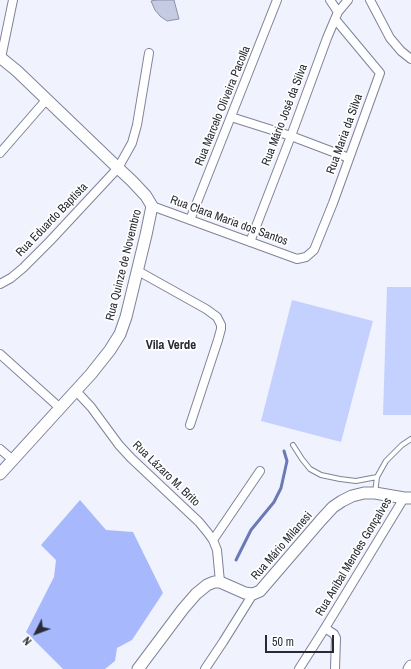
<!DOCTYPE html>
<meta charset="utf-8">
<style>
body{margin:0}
#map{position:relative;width:411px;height:669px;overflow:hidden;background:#f0f3fd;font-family:"Archivo Narrow",sans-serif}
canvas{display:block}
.north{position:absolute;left:16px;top:613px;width:40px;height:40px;-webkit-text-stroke:3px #fff;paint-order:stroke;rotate:228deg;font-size:11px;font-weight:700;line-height:16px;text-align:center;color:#292b34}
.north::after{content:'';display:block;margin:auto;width:14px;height:18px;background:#292b34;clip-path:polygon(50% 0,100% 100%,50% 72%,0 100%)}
.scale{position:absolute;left:265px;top:635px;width:69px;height:18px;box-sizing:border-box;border:2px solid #292b34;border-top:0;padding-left:5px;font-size:12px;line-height:14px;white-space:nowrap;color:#292b34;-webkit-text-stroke:3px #fff;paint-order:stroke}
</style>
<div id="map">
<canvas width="411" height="669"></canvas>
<div class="north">N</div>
<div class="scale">50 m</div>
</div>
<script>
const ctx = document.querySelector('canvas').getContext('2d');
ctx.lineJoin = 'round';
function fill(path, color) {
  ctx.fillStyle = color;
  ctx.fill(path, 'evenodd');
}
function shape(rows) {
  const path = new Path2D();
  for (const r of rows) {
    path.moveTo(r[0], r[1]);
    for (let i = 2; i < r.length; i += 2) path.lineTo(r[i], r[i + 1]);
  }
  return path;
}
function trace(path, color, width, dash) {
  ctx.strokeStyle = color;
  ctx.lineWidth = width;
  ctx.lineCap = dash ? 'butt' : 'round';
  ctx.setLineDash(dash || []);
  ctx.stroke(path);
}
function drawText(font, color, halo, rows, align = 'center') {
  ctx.font = font + ' "Archivo Narrow",sans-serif';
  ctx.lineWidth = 3.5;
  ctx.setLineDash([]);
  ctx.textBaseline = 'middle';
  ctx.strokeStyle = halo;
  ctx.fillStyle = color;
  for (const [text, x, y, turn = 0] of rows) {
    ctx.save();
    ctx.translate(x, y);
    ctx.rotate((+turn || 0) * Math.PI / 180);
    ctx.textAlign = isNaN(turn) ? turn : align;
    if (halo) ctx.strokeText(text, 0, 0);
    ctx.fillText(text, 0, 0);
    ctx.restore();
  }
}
const green = shape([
 [387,287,411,287,411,415,383,415],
 [292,300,373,321,341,442,261,421]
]);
const forest = shape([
 [80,500,106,530,133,532,163,593,132,640,117,648,115,661,105,669,63,669,26,632,54,577,56,560,41,545]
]);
const stream = shape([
 [236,560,251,530,274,502,281,488,287,461,284,451]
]);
const building = shape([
 [156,0,174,0,179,19,167,21,160,16,155,10,151,1,156,0]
]);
const lane = shape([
 [293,445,302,459,310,469,321,475,340,479,356,481,377,477],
 [375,493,377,477,386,461,402,445,411,439]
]);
const street = shape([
 [330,0,338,12],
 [370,0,390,38,401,51,411,59],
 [1,58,13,0],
 [231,117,291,136,349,158],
 [0,153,47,99],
 [152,206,297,259,306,257,314,250,333,203,380,73,335,19],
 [190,220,277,0],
 [250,242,291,136,327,38,338,12,348,0],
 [138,271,206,309,217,317,221,325,221,329,218,340,190,425],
 [0,284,11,278,23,268,50,241,118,168,132,143,137,125,149,53],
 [0,354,60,408],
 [76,391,91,407,119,445,131,458,199,522,208,533,213,540,217,550,220,582],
 [0,449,13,460],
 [213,540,260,471],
 [325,628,334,634,336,638,335,669],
 [205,669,223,642,253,594],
 [299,669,325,628,404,498]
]);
const secondary = shape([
 [0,59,1,58,17,71,118,168,132,181,146,196,152,206,146,235,126,317,120,334,110,350,91,374,0,474],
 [138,669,183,609,196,594,207,585,214,582,220,582,245,593,253,594,260,591,321,520,333,507,342,501,352,496,364,493,375,493,404,498,411,498],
 [409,669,411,666]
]);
const streetNames = [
 ["Rua Marcelo Oliveira Pacolla",223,106,-68],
 ["Rua Mário José da Silva",285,115,-69],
 ["Rua Maria da Silva",345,134,-70],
 ["Rua Eduardo Baptista",52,220,-46],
 ["Rua Clara Maria dos Santos",229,221,20],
 ["Rua Quinze de Novembro",124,265,-76],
 ["Rua Lázaro M. Brito",166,474,44],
 ["Rua Mário Milanesi",282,546,-49],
 ["Rua Aníbal Mendes Gonçalves",354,557,-59]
];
const neighbourhoodNames = [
 ["Vila Verde",171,346]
];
fill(green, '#c4d1ff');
fill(forest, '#a7b8fd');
trace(stream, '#6b79b6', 3);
fill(building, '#c4cbe2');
trace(building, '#8c92a8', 1);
trace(lane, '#7e8399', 6);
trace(street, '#7e8399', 10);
trace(secondary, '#7e8399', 13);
trace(lane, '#fff', 4);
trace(street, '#fff', 8);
trace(secondary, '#fff', 11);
drawText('12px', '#292b34', '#fff', streetNames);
drawText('bold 13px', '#292b34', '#fff', neighbourhoodNames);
</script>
